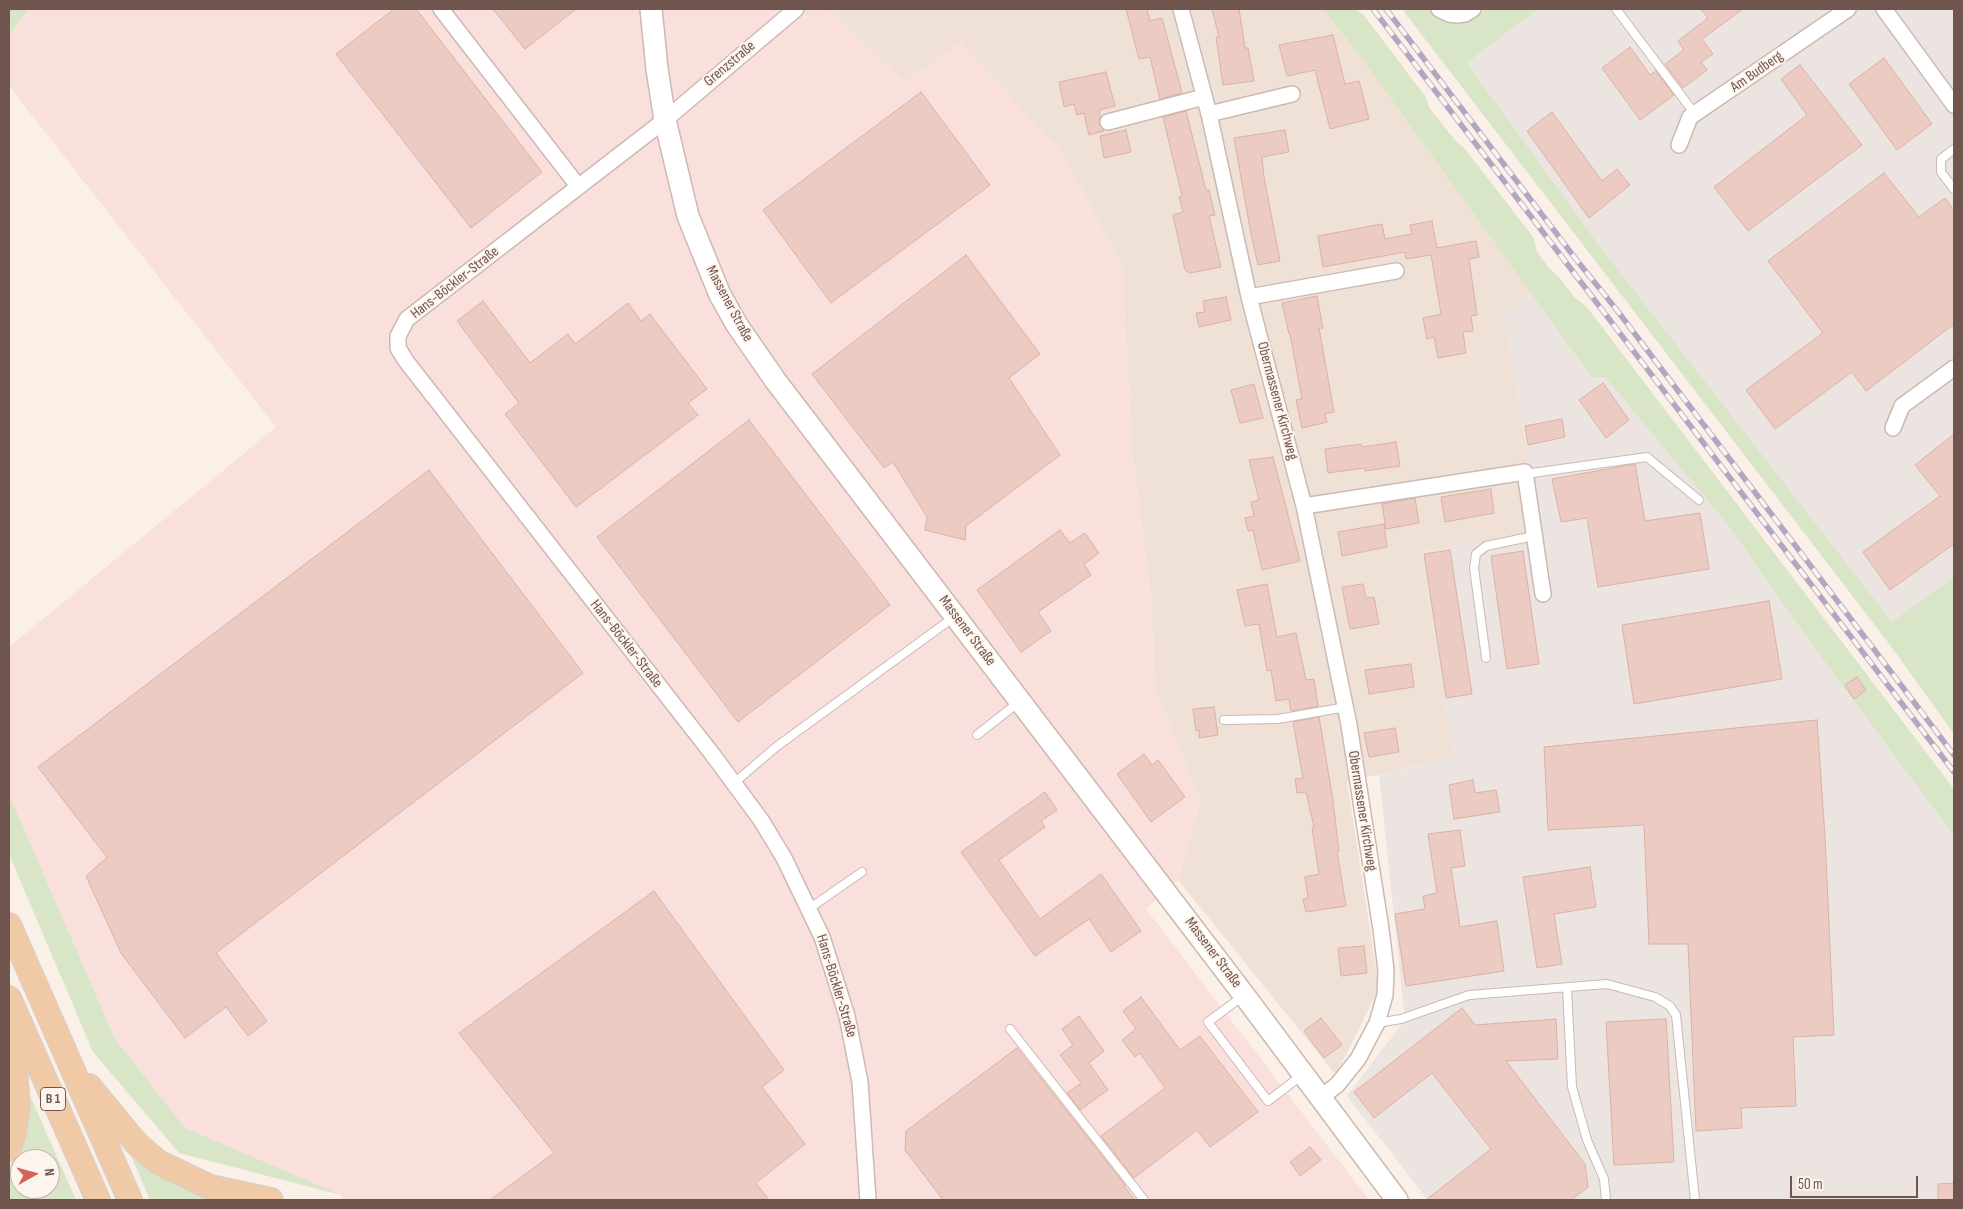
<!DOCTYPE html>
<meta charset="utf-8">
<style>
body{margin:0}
#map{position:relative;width:1963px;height:1209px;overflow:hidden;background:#faf0e7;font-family:"Sofia Sans Condensed",sans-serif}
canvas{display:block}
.frame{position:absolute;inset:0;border:10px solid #70554f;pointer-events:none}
.north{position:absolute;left:10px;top:1149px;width:50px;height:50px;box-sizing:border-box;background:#fdf4ed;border:1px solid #c5b4ae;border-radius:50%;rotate:83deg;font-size:14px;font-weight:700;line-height:20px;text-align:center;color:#70554f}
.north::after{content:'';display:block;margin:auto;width:18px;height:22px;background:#d5635b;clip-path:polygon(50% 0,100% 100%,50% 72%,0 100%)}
.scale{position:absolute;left:1790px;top:1176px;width:128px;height:22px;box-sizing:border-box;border:2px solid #70554f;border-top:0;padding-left:6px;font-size:15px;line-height:18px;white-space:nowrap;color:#70554f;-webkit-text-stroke:4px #fdf4ed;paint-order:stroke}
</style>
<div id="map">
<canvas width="1963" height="1209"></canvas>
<div class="frame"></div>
<div class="north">N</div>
<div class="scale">50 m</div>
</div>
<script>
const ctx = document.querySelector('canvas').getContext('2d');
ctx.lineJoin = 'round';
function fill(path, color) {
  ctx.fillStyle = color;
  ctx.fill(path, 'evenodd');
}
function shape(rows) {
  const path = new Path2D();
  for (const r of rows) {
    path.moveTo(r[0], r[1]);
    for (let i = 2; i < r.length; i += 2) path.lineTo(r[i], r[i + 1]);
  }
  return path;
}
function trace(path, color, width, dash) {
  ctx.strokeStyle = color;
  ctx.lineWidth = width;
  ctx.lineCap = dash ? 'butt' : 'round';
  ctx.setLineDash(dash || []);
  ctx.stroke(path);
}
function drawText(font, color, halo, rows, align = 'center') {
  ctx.font = font + ' "Sofia Sans Condensed",sans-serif';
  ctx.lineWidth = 4;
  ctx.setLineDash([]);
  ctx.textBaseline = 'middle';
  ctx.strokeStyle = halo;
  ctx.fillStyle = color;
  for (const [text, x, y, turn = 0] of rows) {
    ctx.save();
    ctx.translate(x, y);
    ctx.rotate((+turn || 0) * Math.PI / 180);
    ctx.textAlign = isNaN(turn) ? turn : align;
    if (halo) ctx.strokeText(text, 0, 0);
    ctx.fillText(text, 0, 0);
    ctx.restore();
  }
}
const residential = shape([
 [827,9,1323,9,1360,56,1531,293,1504,314,1541,534,1421,551,1454,757,1347,782,1379,988,1336,1075,1178,880,1200,802,1155,688,1150,590,1132,453,1122,268,1064,155,960,43,905,83]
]);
const commercial = shape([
 [29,9,827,9,905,83,960,42,1064,155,1122,268,1132,453,1150,590,1155,688,1200,802,1178,880,1146,909,1369,1200,343,1200,340,1195,185,1129,115,1039,9,794,9,647,276,427,9,86,9,34]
]);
const industrial = shape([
 [1538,9,1954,9,1954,577,1892,623,1598,244,1467,63],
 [1531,293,1592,378,1605,377,1728,525,1805,635,1954,836,1954,1200,1428,1200,1347,1096,1405,1020,1379,775,1454,757,1421,551,1541,534,1504,314]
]);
const green = shape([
 [9,9,29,9,9,34],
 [1323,9,1355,9,1363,14,1425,96,1430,109,1455,140,1465,149,1534,238,1537,252,1549,268,1559,277,1575,298,1586,306,1954,789,1954,836,1805,635,1728,525,1605,377,1592,378,1360,56],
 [1402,9,1432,9,1439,19,1453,24,1468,20,1485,9,1538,9,1467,63,1598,244,1892,622,1954,577,1954,734,1887,641],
 [9,794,115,1039,185,1128,341,1195,179,1153,93,1052,9,854],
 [25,1084,76,1200,9,1200,9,1171,25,1123],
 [20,1159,50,1159,50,1189,20,1189],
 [125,1142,237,1200,150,1200]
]);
const building = shape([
 [394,9,416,9,542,172,471,228,336,54,394,9],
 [493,9,576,9,525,49,493,9],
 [1126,9,1147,9,1150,21,1162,18,1182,93,1160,99,1150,57,1139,59,1126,9],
 [1212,9,1239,9,1245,48,1248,48,1254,81,1223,85,1216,37,1219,37,1212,9],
 [1701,9,1743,9,1702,39,1713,54,1701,62,1707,70,1683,88,1665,64,1684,50,1678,41,1708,18,1701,9],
 [1333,35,1345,84,1359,81,1369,119,1330,129,1315,70,1287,76,1279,45,1333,35],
 [1630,47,1650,75,1656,71,1674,95,1640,120,1602,68,1630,47],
 [1884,58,1932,124,1897,150,1849,84,1884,58],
 [1800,65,1862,145,1748,231,1714,187,1807,115,1781,79,1800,65],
 [1106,72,1115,106,1099,110,1100,117,1099,124,1104,131,1089,135,1084,113,1077,115,1074,104,1064,107,1059,82,1106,72],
 [921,92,990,185,831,303,763,210,921,92],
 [1186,111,1206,190,1209,190,1215,215,1209,216,1221,267,1190,273,1185,270,1173,215,1183,212,1179,197,1182,196,1163,117,1186,111],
 [1552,112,1602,181,1617,169,1630,185,1589,218,1527,131,1552,112],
 [1126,130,1131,152,1104,158,1100,136,1126,130],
 [1285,130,1289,152,1262,157,1264,177,1280,261,1258,265,1251,234,1234,138,1285,130],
 [1884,173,1919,217,1945,198,1954,210,1954,324,1866,391,1852,372,1775,429,1746,390,1823,333,1768,261,1884,173],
 [1432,221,1437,248,1476,241,1479,257,1469,259,1477,315,1471,316,1473,331,1463,332,1466,353,1438,358,1434,337,1427,339,1423,318,1441,314,1431,255,1406,259,1405,252,1323,267,1318,236,1382,224,1385,239,1412,234,1410,225,1432,221],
 [966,255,1040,354,1009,378,1060,455,966,526,965,540,925,530,927,517,893,462,884,468,812,374,966,255],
 [1317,296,1323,328,1319,328,1334,412,1325,414,1327,422,1302,428,1296,400,1302,399,1290,334,1289,334,1282,303,1317,296],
 [1226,297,1231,320,1199,327,1196,313,1205,312,1203,301,1226,297],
 [483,301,530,363,568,334,575,344,628,303,641,321,650,314,707,389,688,403,698,415,576,507,505,414,519,403,457,321,483,301],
 [1603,383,1629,420,1606,438,1579,400,1603,383],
 [1254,384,1263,418,1240,423,1231,390,1254,384],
 [1562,419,1565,437,1528,445,1525,426,1562,419],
 [749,420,890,605,738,722,597,537,749,420],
 [1954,434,1954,544,1890,590,1863,552,1940,496,1915,465,1954,434],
 [1396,442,1400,466,1365,471,1365,468,1328,473,1325,449,1361,444,1362,447,1396,442],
 [1273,457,1300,561,1262,570,1253,530,1248,531,1245,518,1254,516,1251,502,1259,500,1249,460,1273,457],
 [1635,464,1645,521,1700,513,1709,569,1598,587,1587,518,1561,522,1552,479,1635,464],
 [429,470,583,673,216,953,267,1021,248,1036,226,1007,185,1038,121,953,86,876,107,857,38,767,429,470],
 [1491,489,1494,513,1445,522,1441,497,1491,489],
 [1415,498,1419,523,1386,529,1382,504,1415,498],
 [1384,524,1387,547,1342,556,1338,532,1384,524],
 [1060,530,1070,543,1085,533,1099,553,1084,564,1091,575,1038,612,1051,631,1021,652,977,590,1060,530],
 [1450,550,1472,694,1446,698,1424,554,1450,550],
 [1523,551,1539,664,1507,669,1491,556,1523,551],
 [1267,584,1277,637,1296,633,1306,680,1314,679,1318,706,1291,711,1289,699,1276,701,1271,670,1267,671,1259,624,1245,626,1237,590,1267,584],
 [1363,584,1366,598,1374,597,1379,624,1350,629,1342,587,1363,584],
 [1769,601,1782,679,1634,704,1622,625,1769,601],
 [1411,664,1414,687,1369,694,1365,670,1411,664],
 [1857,677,1866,690,1854,699,1845,685,1857,677],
 [1214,707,1218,735,1199,738,1199,730,1196,731,1193,709,1214,707],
 [1319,717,1333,801,1339,851,1337,851,1346,906,1306,912,1303,899,1308,898,1305,877,1319,874,1312,828,1314,827,1306,792,1297,793,1295,779,1303,778,1293,722,1319,717],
 [1817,720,1825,837,1834,1035,1793,1037,1796,1106,1741,1108,1742,1128,1696,1131,1688,944,1649,944,1644,825,1548,830,1544,747,1817,720],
 [1395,728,1399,752,1369,757,1364,733,1395,728],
 [1144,754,1152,765,1158,760,1185,797,1151,822,1117,774,1144,754],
 [1473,780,1475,793,1496,790,1500,812,1454,819,1449,785,1473,780],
 [1045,792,1057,810,1041,821,1045,827,999,860,1040,919,1101,874,1141,931,1111,952,1089,919,1035,956,961,852,1045,792],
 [1460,830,1465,866,1451,868,1460,927,1497,921,1504,971,1406,986,1395,914,1425,909,1423,896,1437,893,1428,834,1460,830],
 [1590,867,1596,907,1554,914,1562,964,1537,968,1523,877,1590,867],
 [654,891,784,1070,762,1087,805,1144,756,1183,769,1200,490,1200,554,1153,459,1033,654,891],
 [1364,946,1367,973,1341,976,1338,948,1364,946],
 [1141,997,1180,1050,1200,1036,1258,1112,1210,1147,1197,1130,1134,1178,1101,1136,1165,1088,1140,1053,1135,1057,1122,1040,1136,1029,1123,1011,1141,997],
 [1462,1008,1475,1025,1556,1019,1558,1059,1506,1061,1585,1164,1588,1187,1571,1200,1426,1200,1491,1149,1432,1073,1374,1118,1354,1092,1462,1008],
 [1079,1016,1104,1051,1089,1063,1108,1090,1080,1110,1067,1093,1081,1083,1060,1055,1073,1045,1062,1029,1079,1016],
 [1321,1018,1342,1045,1324,1058,1304,1031,1321,1018],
 [1666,1019,1674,1162,1614,1165,1606,1022,1666,1019],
 [1017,1048,1125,1185,1124,1186,1135,1200,943,1200,905,1150,906,1131,1017,1048],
 [1310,1147,1321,1160,1300,1176,1290,1162,1310,1147],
 [1954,1183,1954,1200,1938,1200,1938,1184,1954,1183]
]);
const lane = shape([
 [1616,9,1695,114],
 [1954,149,1941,159,1941,172,1954,189],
 [1525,474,1647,457,1699,500],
 [1486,658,1474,568,1476,554,1486,546,1534,536],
 [1224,720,1278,719,1346,707],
 [977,735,1019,702],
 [734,783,776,747,954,617],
 [810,908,862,872],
 [1567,988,1572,1087,1587,1140,1604,1179,1606,1200],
 [1243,996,1208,1022,1268,1101,1302,1075],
 [1377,1023,1401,1019,1469,995,1607,984,1655,997,1670,1006,1676,1015,1695,1200],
 [1010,1029,1144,1200]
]);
const street = shape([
 [441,9,578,186],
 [796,9,665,120,407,319,398,336,398,348,406,361,713,755,761,820,784,858,822,937,847,1016,860,1082,868,1200],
 [1181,9,1209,114,1249,297,1304,506,1349,725,1381,929,1386,970,1385,995,1377,1023,1358,1059,1337,1085,1320,1098],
 [1439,9,1449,14,1457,15,1465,14,1473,9],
 [1884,9,1954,105],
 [1209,114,1292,94],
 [1108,122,1204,97],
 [1679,145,1690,117,1848,9],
 [1249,297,1396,271],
 [1893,428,1902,406,1954,368],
 [1304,506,1525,472,1543,594]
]);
const secondary = shape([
 [651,9,657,69,665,120,688,216,720,295,737,325,775,380,1244,995,1397,1200]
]);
const primary = shape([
 [9,925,130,1200],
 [9,998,98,1200],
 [9,1027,14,1054,18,1108,14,1132,9,1149],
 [89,1086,136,1143,158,1162,210,1187,271,1200]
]);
const rail = shape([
 [1373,9,1954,772],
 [1386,9,1575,258,1616,309,1954,755]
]);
const shields = [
 [53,1099,25]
];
const shieldNames = [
 ["B 1",53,1099]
];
const streetNames = [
 ["Grenzstraße",730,64,-40],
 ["Am Budberg",1757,72,-35],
 ["Hans-Böckler-Straße",455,283,-38],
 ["Massener Straße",729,304,62],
 ["Obermassener Kirchweg",1277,401,75],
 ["Massener Straße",967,631,53],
 ["Hans-Böckler-Straße",626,644,52],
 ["Obermassener Kirchweg",1362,811,81],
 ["Massener Straße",1213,953,53],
 ["Hans-Böckler-Straße",836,986,73]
];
fill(residential, '#f0e1d7');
fill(commercial, '#f9e0dc');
fill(industrial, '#ebe4e0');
fill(green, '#d8e6c7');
fill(building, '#ecccc2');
trace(building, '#dcb1a4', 1);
trace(lane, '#ccb9b2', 10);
trace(street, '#ccb9b2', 18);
trace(secondary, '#ceb8af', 24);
trace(primary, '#d7cfce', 26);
trace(lane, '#fff', 8);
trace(street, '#fff', 15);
trace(secondary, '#fff', 21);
trace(primary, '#f0caa7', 24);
trace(rail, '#b1a7c2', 5.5);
trace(rail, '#fdf4ed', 4, [11]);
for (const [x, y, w] of shields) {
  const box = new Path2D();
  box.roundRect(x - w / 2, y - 11.5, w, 23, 4);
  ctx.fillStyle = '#fdf4ed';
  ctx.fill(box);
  trace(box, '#70554f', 1);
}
drawText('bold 14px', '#70554f', null, shieldNames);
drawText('15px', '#70554f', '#fdf4ed', streetNames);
</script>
